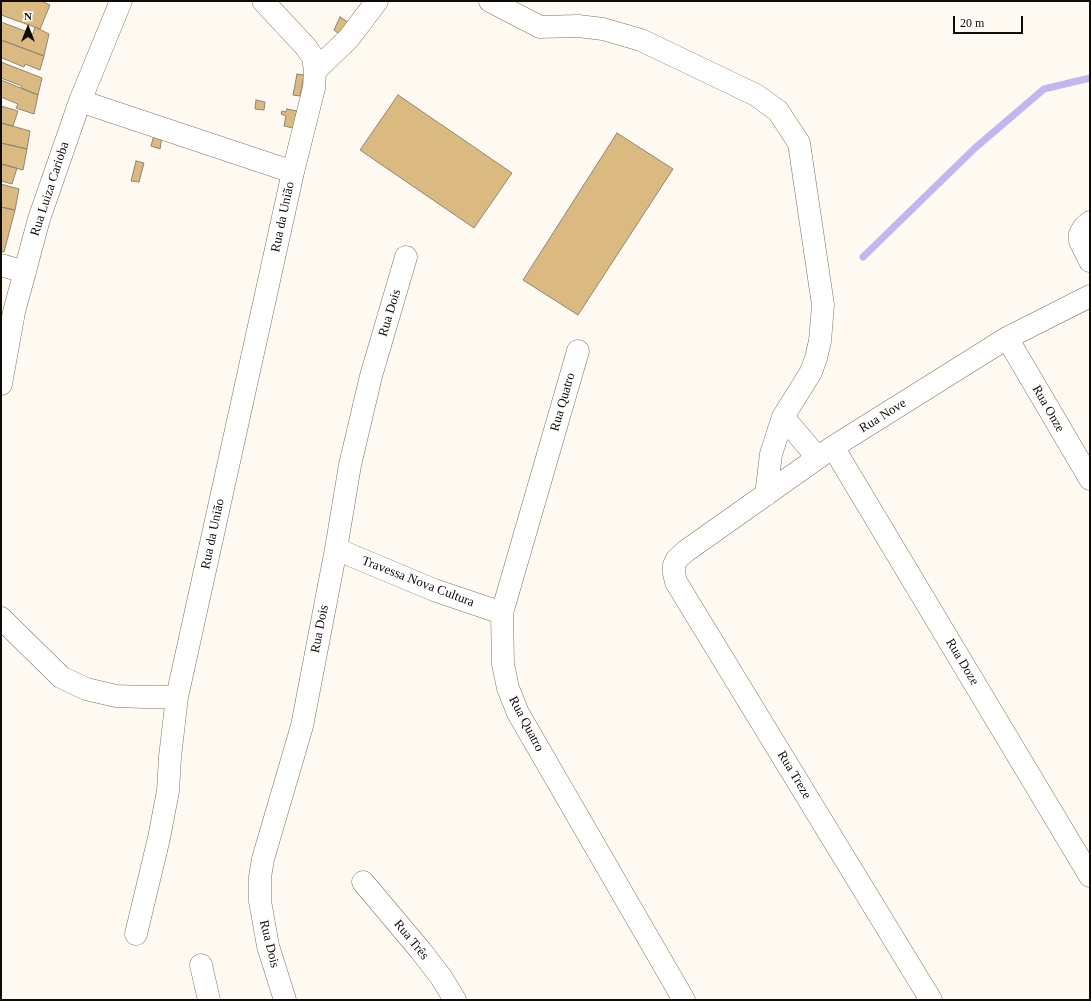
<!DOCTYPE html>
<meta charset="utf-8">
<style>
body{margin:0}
#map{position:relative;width:1091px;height:1001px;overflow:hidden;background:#fefaf2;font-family:"Times New Roman",serif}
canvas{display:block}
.frame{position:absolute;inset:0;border:2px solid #0f0b06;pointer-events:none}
.north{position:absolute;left:8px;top:8px;width:40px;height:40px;-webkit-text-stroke:3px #fff;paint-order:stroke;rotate:0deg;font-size:11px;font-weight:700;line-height:16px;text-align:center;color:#0f0b06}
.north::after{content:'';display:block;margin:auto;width:14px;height:18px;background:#0f0b06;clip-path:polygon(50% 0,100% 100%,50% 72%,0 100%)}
.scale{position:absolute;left:953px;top:16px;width:70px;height:18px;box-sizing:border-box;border:2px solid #0f0b06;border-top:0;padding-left:5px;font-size:12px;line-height:14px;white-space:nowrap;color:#0f0b06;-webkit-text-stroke:3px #fff;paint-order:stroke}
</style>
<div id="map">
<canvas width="1091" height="1001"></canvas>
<div class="frame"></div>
<div class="north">N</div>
<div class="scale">20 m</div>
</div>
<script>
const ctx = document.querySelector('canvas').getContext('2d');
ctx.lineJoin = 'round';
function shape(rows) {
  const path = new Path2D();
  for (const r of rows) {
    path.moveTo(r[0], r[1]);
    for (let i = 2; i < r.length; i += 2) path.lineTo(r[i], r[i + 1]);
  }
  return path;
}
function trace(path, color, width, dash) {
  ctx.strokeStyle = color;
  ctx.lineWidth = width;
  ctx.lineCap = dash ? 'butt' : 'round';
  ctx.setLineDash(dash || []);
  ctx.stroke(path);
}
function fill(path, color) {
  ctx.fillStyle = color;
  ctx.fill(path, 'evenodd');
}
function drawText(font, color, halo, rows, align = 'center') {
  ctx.font = font + ' "Times New Roman",serif';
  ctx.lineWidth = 4;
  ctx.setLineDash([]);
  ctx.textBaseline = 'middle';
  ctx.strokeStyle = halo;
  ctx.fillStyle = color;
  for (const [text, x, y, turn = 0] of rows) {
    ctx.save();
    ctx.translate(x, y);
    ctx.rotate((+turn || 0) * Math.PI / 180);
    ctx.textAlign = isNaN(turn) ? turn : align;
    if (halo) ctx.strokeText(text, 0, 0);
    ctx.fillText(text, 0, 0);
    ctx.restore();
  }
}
const stream = shape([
 [863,257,975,148,1044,89,1090,78]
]);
const building = shape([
 [1,1,41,1,50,5,40,29,1,15,1,1],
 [340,17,351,24,346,39,334,30,340,17],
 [1,22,33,34,35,27,49,34,44,56,1,40,1,22],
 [1,40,44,56,40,70,25,64,24,67,2,58,1,60,1,40],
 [1,62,42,78,38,95,21,88,22,86,1,78,1,62],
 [297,74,304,75,300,96,293,95,297,74],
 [1,80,38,95,34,114,16,108,18,104,1,97,1,80],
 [398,95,512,173,474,228,360,150,398,95],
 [256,100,265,102,264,110,255,109,256,100],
 [1,106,18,111,13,126,1,123,1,106],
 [287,109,297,111,293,128,284,126,286,116,281,114,282,111,286,112,287,109],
 [1,123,30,131,27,149,1,143,1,123],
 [617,133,673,169,578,315,523,280,617,133],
 [154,135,162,137,160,149,151,146,154,135],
 [1,143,27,149,23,170,1,164,1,143],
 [136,161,144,163,139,182,131,181,136,161],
 [1,164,17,168,12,184,1,181,1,164],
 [1,184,19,189,15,210,1,207,1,184],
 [1,207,15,210,4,252,1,251,1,207]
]);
const street = shape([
 [490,1,540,27,578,26,603,29,641,40,756,95,778,111,799,143,823,305,820,341,816,358,811,372,783,417,771,454,766,495],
 [315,71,349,38,377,1],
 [80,101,293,172],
 [1090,222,1084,227,1080,234,1080,241,1090,261],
 [1,265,25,272],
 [1007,338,1090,479],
 [578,351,502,613,503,664,508,688,518,713,684,1000],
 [1,384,14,312,39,219,80,101,121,1],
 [783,417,818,458],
 [833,447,1090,876],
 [336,549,434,590,502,613],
 [1,618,61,677,86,689,116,696,145,697,177,697,293,172,314,88,315,71,313,57,305,46,263,1],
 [363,882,421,951,441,977,455,1000],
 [136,934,159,838,168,791,170,757,177,697],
 [201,965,209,1000],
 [285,1000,268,946,260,901,260,877,263,859,302,726,336,549,350,465,371,376,406,257],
 [931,1000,676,582,674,573,674,565,677,559,686,551,833,447,1007,338,1090,296]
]);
const streetNames = [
 ["Rua Luiza Carioba",50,189,-72],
 ["Rua da União",283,217,-78],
 ["Rua Dois",390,313,-73],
 ["Rua Quatro",563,402,-74],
 ["Rua Onze",1048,409,60],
 ["Rua Nove",883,416,-32],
 ["Rua da União",213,534,-78],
 ["Travessa Nova Cultura",418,582,21],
 ["Rua Dois",320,629,-79],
 ["Rua Doze",962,662,59],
 ["Rua Quatro",526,724,62],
 ["Rua Treze",794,775,59],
 ["Rua Três",411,940,51],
 ["Rua Dois",269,944,76]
];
trace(stream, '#c2b5f0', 7);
fill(building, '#daba81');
trace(building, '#8f8573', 1);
trace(street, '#7d7362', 23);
trace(street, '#fff', 22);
drawText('13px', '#0f0b06', '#fff', streetNames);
</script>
